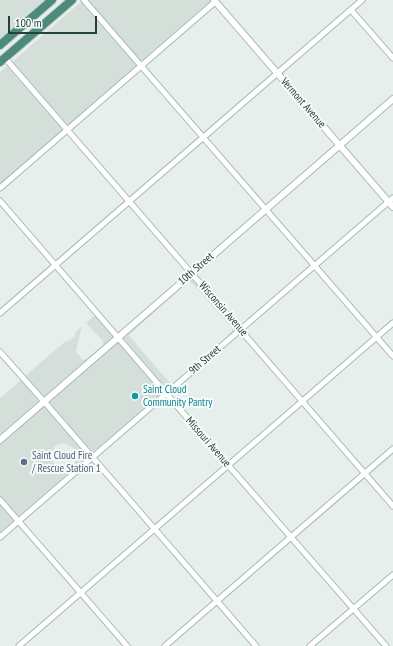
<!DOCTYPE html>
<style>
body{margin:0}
#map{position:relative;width:393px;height:646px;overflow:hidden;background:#e6efeb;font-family:"PT Sans Narrow",sans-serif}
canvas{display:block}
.scale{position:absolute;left:8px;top:16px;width:89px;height:18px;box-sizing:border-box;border:2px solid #24423a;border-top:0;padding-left:5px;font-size:12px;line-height:14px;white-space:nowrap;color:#24423a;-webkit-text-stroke:3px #f7fbf9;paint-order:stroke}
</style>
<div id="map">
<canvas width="393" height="646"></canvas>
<div class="scale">100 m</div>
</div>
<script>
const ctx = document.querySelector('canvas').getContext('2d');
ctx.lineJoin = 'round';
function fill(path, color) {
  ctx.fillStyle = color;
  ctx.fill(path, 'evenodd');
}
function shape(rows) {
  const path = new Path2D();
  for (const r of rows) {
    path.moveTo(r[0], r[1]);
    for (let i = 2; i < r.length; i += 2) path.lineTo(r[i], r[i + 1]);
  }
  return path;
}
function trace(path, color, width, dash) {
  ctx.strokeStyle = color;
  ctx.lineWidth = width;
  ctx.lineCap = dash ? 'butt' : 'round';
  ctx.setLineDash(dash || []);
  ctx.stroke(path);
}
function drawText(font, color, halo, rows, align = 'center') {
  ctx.font = font + ' "PT Sans Narrow",sans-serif';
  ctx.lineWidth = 4;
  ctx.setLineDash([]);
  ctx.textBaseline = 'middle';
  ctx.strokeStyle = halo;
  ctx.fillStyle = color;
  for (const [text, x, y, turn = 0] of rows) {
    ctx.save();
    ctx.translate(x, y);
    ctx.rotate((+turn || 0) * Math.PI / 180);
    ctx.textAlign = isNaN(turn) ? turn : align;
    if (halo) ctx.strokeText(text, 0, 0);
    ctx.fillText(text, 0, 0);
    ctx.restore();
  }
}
const built = shape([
 [0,0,44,0,0,38],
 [88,0,210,0,211,1,141,61],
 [81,2,137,65,68,125,12,62],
 [7,66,63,129,0,184,0,72],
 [192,278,236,329,225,338,232,331,232,328,192,283,189,281,188,282,129,335,130,337,170,383,172,384,166,389,123,338],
 [95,315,113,337,44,397,25,376,66,341,68,341,74,337,75,335,75,333,82,326,76,351,82,359,84,360,86,359,103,345,103,341,86,323],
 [118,342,162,393,92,453,49,402],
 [21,380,39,401,0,435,0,398],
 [44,406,88,457,18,517,0,496,0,444],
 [65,443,73,448,75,450,76,457,74,464,70,468,65,469,60,469,56,466,51,460,51,455,52,451,55,446,60,444],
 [0,505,14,521,0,533]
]);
const minor = shape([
 [84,0,393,356],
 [351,10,393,58],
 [5,58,393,506],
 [0,188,215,2],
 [0,201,228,465,386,646],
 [0,313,362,0],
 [0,352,48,406,256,646],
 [0,500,127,646],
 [0,537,393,198],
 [19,646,393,323],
 [165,646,393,449],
 [310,646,393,575]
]);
const tertiary = shape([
 [214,0,393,207],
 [0,440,393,99]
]);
const trunk = shape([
 [0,45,52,0],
 [0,62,72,0]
]);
const markers = [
 [135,396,4,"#0f9aa8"],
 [24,462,4,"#5c6f8a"]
];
const streetNames = [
 ["Vermont Avenue",303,103,49],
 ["10th Street",196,269,-41],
 ["Wisconsin Avenue",223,309,49],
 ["9th Street",205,360,-41],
 ["Missouri Avenue",208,442,49]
];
const cultureNames = [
 ["Saint Cloud",143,390],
 ["Community Pantry",143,403]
];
const serviceNames = [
 ["Saint Cloud Fire",32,456],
 ["/ Rescue Station 1",32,469]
];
fill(built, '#d4dfda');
trace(minor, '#a8b8b2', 7);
trace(tertiary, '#a8b8b2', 8);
trace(trunk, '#c2cac8', 10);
trace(minor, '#fff', 5);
trace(tertiary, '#fff', 6);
trace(trunk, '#4c8a7c', 8);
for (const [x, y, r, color] of markers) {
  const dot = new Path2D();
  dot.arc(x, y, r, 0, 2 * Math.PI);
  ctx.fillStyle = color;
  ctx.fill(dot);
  trace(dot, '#f7fbf9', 1.5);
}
drawText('11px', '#24423a', '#f7fbf9', streetNames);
drawText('11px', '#0d838f', '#f7fbf9', cultureNames, 'left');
drawText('11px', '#4e5e75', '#f7fbf9', serviceNames, 'left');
</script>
